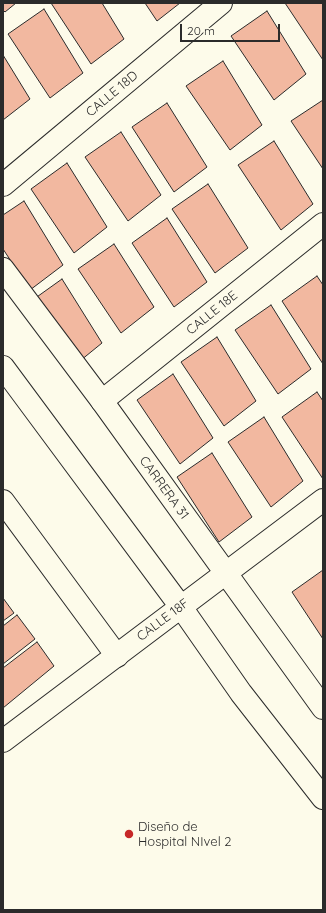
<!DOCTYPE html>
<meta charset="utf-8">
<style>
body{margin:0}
#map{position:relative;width:326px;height:913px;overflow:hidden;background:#fdfbea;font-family:Quicksand,sans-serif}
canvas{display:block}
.frame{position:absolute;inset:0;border:4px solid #2b2b2b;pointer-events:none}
.scale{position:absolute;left:180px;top:24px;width:100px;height:18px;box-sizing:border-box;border:2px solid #2b2b2b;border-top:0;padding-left:5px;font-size:12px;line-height:14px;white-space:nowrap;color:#2b2b2b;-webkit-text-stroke:3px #fdfbea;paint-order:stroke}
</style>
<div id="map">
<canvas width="326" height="913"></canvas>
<div class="frame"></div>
<div class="scale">20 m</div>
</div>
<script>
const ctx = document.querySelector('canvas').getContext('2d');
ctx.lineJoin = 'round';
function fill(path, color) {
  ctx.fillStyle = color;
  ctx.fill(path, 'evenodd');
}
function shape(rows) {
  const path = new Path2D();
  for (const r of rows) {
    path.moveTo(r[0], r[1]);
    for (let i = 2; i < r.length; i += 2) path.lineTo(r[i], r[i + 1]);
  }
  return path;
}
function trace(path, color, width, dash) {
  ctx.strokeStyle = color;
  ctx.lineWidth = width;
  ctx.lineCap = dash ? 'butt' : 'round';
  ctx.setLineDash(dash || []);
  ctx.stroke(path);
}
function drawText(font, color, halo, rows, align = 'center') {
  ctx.font = font + ' Quicksand,sans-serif';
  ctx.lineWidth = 3;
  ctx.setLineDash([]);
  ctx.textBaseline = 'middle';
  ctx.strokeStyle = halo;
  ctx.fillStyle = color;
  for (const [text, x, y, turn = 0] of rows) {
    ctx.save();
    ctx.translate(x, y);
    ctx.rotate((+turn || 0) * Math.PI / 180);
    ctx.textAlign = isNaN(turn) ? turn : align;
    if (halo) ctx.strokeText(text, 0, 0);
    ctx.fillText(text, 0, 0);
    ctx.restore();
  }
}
const building = shape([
 [3,3,16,3,5,12,3,10,3,3],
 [51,3,102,3,124,39,91,64,51,3],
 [145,3,180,3,157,21,145,3],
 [285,3,323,3,323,60,285,3],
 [44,9,83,73,50,98,8,34,44,9],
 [267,11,306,74,274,100,231,36,267,11],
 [3,55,30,99,3,120,3,55],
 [223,61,262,125,230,150,186,86,223,61],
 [323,100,323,169,291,121,323,100],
 [167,103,207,167,174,192,132,127,167,103],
 [121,132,161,195,128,221,85,157,121,132],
 [274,141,313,204,281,230,238,165,274,141],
 [67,163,107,227,74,253,31,189,67,163],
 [208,184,248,248,215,273,172,209,208,184],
 [24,201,63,265,30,290,3,249,3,215,24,201],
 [167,218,207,282,174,307,132,243,167,218],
 [114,244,154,307,121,333,78,269,114,244],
 [317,276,323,285,323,364,282,301,317,276],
 [62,279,102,343,70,369,27,304,62,279],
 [271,305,311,369,278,394,235,330,271,305],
 [217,337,256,401,224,426,181,362,217,337],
 [173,374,213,438,180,464,137,400,173,374],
 [317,392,323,401,323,479,282,417,317,392],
 [264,417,303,481,271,507,228,442,264,417],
 [212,453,252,517,219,542,177,477,212,453],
 [323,570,323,639,292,592,323,570],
 [3,598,14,613,3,621,3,598],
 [17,615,35,639,3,664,3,626,17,615],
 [37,642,54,666,3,708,3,668,37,642]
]);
const street = shape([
 [3,185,221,3],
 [102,401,323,224],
 [3,501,117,656],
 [226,573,323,500]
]);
const secondary = shape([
 [3,269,102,401,323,708],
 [3,367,181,607,241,693,323,798],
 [3,741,226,573]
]);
const markers = [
 [129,834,5,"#c62828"]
];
const streetNames = [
 ["CALLE 18D",112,94,-40],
 ["CALLE 18E",212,313,-39],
 ["CARRERA 31",164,488,54],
 ["CALLE 18F",163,620,-37]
];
const poiNames = [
 ["Diseño de",138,827],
 ["Hospital NIvel 2",138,842]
];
fill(building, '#f2b8a0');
trace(building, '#2b2b2b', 1);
trace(street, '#2b2b2b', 24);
trace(secondary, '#2b2b2b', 24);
trace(street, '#fdfbea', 22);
trace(secondary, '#fdfbea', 22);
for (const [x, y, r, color] of markers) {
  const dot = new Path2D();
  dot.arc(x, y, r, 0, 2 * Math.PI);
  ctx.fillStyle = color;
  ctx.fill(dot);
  trace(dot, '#fdfbea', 1.5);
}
drawText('13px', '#2b2b2b', '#fdfbea', streetNames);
drawText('13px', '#2b2b2b', '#fdfbea', poiNames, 'left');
</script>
